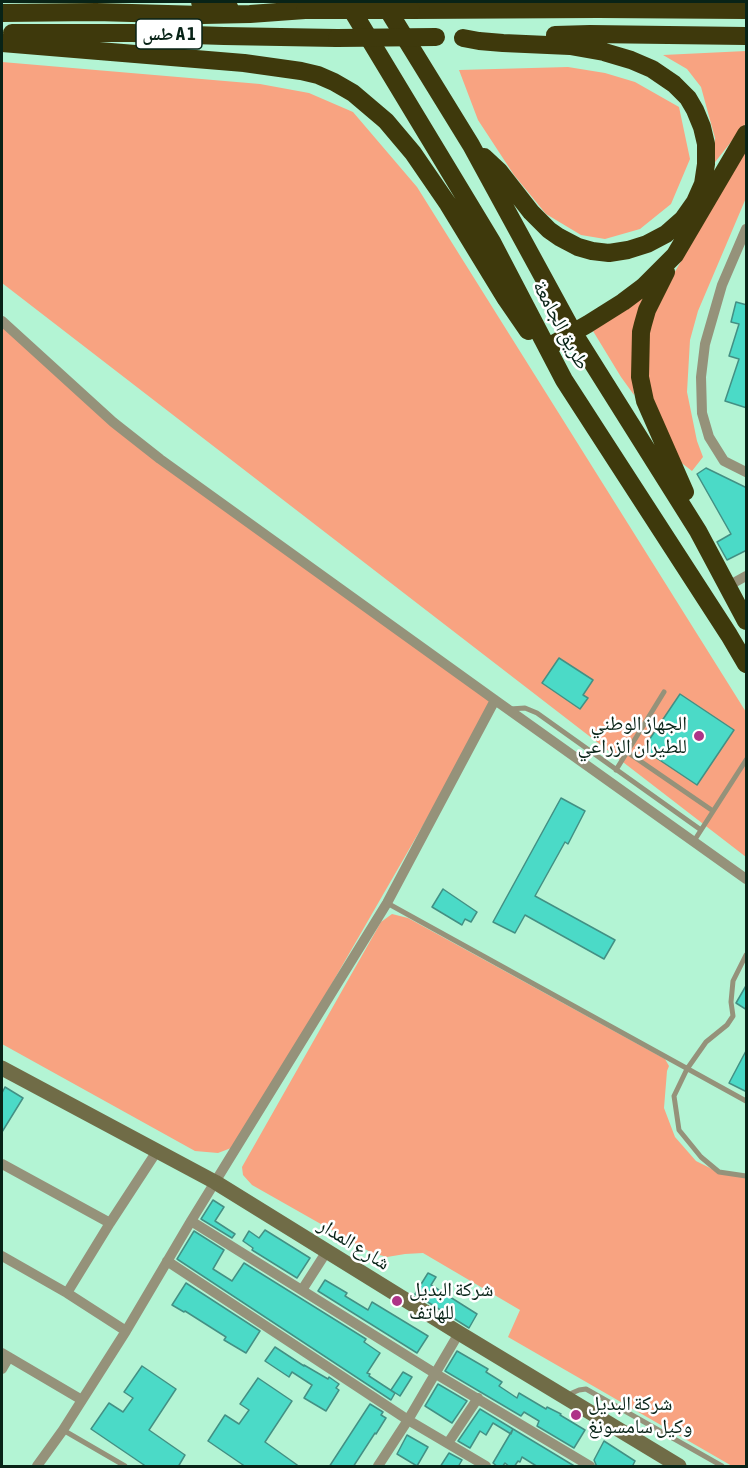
<!DOCTYPE html>
<meta charset="utf-8">
<style>
body{margin:0}
#map{position:relative;width:748px;height:1468px;overflow:hidden;background:#b3f4d4;font-family:"Asap Condensed",sans-serif}
canvas{display:block}
.frame{position:absolute;inset:0;border:3px solid #082317;pointer-events:none}
</style>
<div id="map">
<canvas width="748" height="1468"></canvas>
<div class="frame"></div>
</div>
<script>
const ctx = document.querySelector('canvas').getContext('2d');
ctx.lineJoin = 'round';
function fill(path, color) {
  ctx.fillStyle = color;
  ctx.fill(path, 'evenodd');
}
function shape(rows) {
  const path = new Path2D();
  for (const r of rows) {
    path.moveTo(r[0], r[1]);
    for (let i = 2; i < r.length; i += 2) path.lineTo(r[i], r[i + 1]);
  }
  return path;
}
function trace(path, color, width, dash) {
  ctx.strokeStyle = color;
  ctx.lineWidth = width;
  ctx.lineCap = dash ? 'butt' : 'round';
  ctx.setLineDash(dash || []);
  ctx.stroke(path);
}
function drawText(font, color, halo, rows, align = 'center') {
  ctx.font = font + ' "Asap Condensed","Noto Naskh Arabic",sans-serif';
  ctx.lineWidth = 5;
  ctx.setLineDash([]);
  ctx.textBaseline = 'middle';
  ctx.strokeStyle = halo;
  ctx.fillStyle = color;
  for (const [text, x, y, turn = 0] of rows) {
    ctx.save();
    ctx.translate(x, y);
    ctx.rotate((+turn || 0) * Math.PI / 180);
    ctx.textAlign = isNaN(turn) ? turn : align;
    if (halo) ctx.strokeText(text, 0, 0);
    ctx.fillText(text, 0, 0);
    ctx.restore();
  }
}
const green = shape([
 [746,51,746,123,712,166,715,138,701,87,687,69,663,55],
 [2,62,260,84,309,93,353,112,417,187,746,712,746,857,2,283],
 [568,67,605,73,635,82,679,107,690,159,671,204,640,229,605,239,581,235,546,214,514,175,478,120,459,70],
 [746,142,746,198,698,311,690,340,687,392,697,441,703,457,692,471,670,454,652,410,644,356,656,304,714,205],
 [650,289,632,367,634,395,621,377,593,331],
 [2,321,113,422,495,700,239,1145,218,1153,195,1151,2,1044],
 [392,914,408,918,665,1059,669,1066,667,1071,664,1108,675,1137,696,1161,720,1173,746,1177,746,1466,732,1466,508,1337,520,1310,423,1253,405,1254,387,1257,372,1253,252,1185,243,1175,242,1167,381,922]
]);
const building = shape([
 [736,302,747,305,747,408,725,401,739,359,729,356,739,324,731,322,736,302],
 [706,468,747,488,747,550,727,560,717,542,731,534,697,474,706,468],
 [559,658,593,680,583,695,588,698,580,709,542,683,559,658],
 [680,694,734,730,697,785,643,749,680,694],
 [561,798,585,811,568,844,565,842,535,896,615,940,604,959,525,915,515,933,493,922,561,798],
 [443,889,477,912,471,922,465,919,462,925,432,907,443,889],
 [747,984,747,1010,736,1003,747,984],
 [747,1049,747,1092,729,1083,747,1049],
 [5,1087,23,1098,2,1132,2,1093,5,1087],
 [213,1200,224,1207,215,1221,235,1234,232,1238,201,1219,213,1200],
 [265,1230,310,1258,297,1278,252,1250,253,1248,243,1241,249,1231,259,1238,265,1230],
 [194,1231,224,1250,213,1269,232,1281,244,1263,366,1339,364,1342,380,1353,367,1373,370,1374,369,1376,395,1393,391,1400,177,1259,194,1231],
 [428,1273,436,1277,431,1285,477,1314,469,1328,415,1294,428,1273],
 [325,1280,347,1293,345,1296,368,1310,372,1302,428,1336,417,1353,318,1291,325,1280],
 [186,1283,260,1331,246,1353,224,1340,226,1337,185,1311,184,1312,172,1305,186,1283],
 [275,1347,304,1366,304,1365,328,1379,329,1377,339,1384,336,1388,339,1390,326,1411,304,1398,312,1385,292,1372,289,1377,265,1361,275,1347],
 [457,1351,488,1369,486,1372,502,1382,499,1386,517,1398,519,1393,546,1409,547,1407,561,1414,560,1415,585,1430,574,1448,537,1426,539,1421,524,1412,521,1416,445,1371,457,1351],
 [142,1366,176,1389,149,1430,185,1455,178,1467,147,1467,91,1429,109,1403,123,1412,133,1398,124,1392,142,1366],
 [403,1372,412,1377,400,1396,391,1390,403,1372],
 [258,1378,292,1401,265,1442,300,1467,246,1467,208,1441,225,1415,239,1424,249,1410,240,1404,258,1378],
 [438,1384,467,1401,452,1423,425,1406,438,1384],
 [370,1404,383,1412,381,1415,386,1418,376,1434,375,1433,353,1467,329,1467,370,1404],
 [480,1409,513,1429,511,1434,493,1423,486,1435,480,1431,470,1448,458,1441,480,1409],
 [513,1429,576,1467,538,1467,522,1457,520,1462,518,1461,514,1467,510,1467,505,1463,502,1467,498,1467,493,1463,513,1429],
 [407,1435,428,1447,417,1466,397,1454,407,1435],
 [604,1441,635,1461,632,1467,597,1467,594,1460,604,1441],
 [449,1453,462,1460,458,1467,440,1467,449,1453]
]);
const lane = shape([
 [510,709,525,708,537,713,701,830],
 [627,752,713,811],
 [616,770,664,692],
 [694,841,746,760],
 [387,903,746,1101],
 [746,955,733,981,731,1002,733,1016,727,1025,706,1042,687,1069,674,1096,679,1130,701,1157,719,1172,746,1176],
 [569,1398,572,1393,579,1390,586,1389,722,1466],
 [63,1430,125,1466]
]);
const street = shape([
 [746,229,722,285,705,344,701,377,702,413,709,437,724,461,746,472],
 [2,321,113,422,160,459,495,700,746,879],
 [728,586,746,576],
 [2,1164,110,1223],
 [191,1221,436,1374,590,1466],
 [2,1256,67,1293,126,1331],
 [167,1261,408,1420,486,1466],
 [302,1290,327,1251],
 [67,1293,110,1223,157,1151],
 [2,1353,82,1400],
 [2,1369,9,1357],
 [448,1443,478,1398],
 [37,1466,63,1430,126,1331,191,1221,387,903,495,700],
 [378,1466,408,1420,459,1333]
]);
const secondary = shape([
 [2,1068,215,1182,459,1333,679,1466]
]);
const highway = shape([
 [200,2,214,3,229,7],
 [347,2,492,242,564,380,729,635,746,664],
 [383,2,471,145,573,332,698,531,746,621],
 [411,10,598,9,746,10],
 [2,13,96,12,203,15,250,14,305,10],
 [12,33,132,33,224,36,337,38],
 [555,35,590,34,746,36],
 [463,38,479,41,503,43,570,46,604,52,631,60,652,69,674,84,688,98,695,110,702,127,706,144,706,164,703,184,695,202,683,219,666,234,647,244,628,250,609,253,592,251,578,247,559,237,549,230,531,212,499,171,484,157],
 [2,43,244,63,301,71,318,75,334,82,353,93,386,121,413,153,448,204,506,299,528,331],
 [666,272,647,310,643,324,641,332,640,377,645,401,685,492],
 [548,347,588,324,623,302,643,287,675,255,746,134]
]);
const highwayBridge = shape([
 [305,10,411,10],
 [337,38,436,37]
]);
const markers = [
 [699,736,6,"#ae3488"],
 [397,1301,6,"#ae3488"],
 [576,1415,6,"#ae3488"]
];
const shields = [
 [169,34,66]
];
const shieldNames = [
 ["طس A 1",169,34]
];
const streetNames = [
 ["طريق الجامعة",561,325,62],
 ["شارع المدار",354,1244,32]
];
const poiNames = [
 ["الجهاز الوطني",687,724,"right"],
 ["للطيران الزراعي",687,747,"right"],
 ["شركة البديل",409,1290],
 ["للهاتف",409,1313],
 ["شركة البديل",588,1404],
 ["وكيل سامسونغ",588,1427]
];
fill(green, '#f8a381');
fill(building, '#4bdac7');
trace(building, '#439084', 1.5);
trace(lane, '#95927a', 5);
trace(street, '#95927a', 10);
trace(secondary, '#706c47', 15);
trace(highway, '#3e390c', 18);
trace(highwayBridge, '#3e390c', 18);
for (const [x, y, r, color] of markers) {
  const dot = new Path2D();
  dot.arc(x, y, r, 0, 2 * Math.PI);
  ctx.fillStyle = color;
  ctx.fill(dot);
  trace(dot, '#fff', 2);
}
for (const [x, y, w] of shields) {
  const box = new Path2D();
  box.roundRect(x - w / 2, y - 15, w, 30, 4.5);
  ctx.fillStyle = '#fff';
  ctx.fill(box);
  trace(box, '#082317', 1.5);
}
drawText('bold 18px', '#082317', null, shieldNames);
drawText('20px', '#082317', '#fff', streetNames);
drawText('20px', '#082317', '#fff', poiNames, 'left');
</script>
